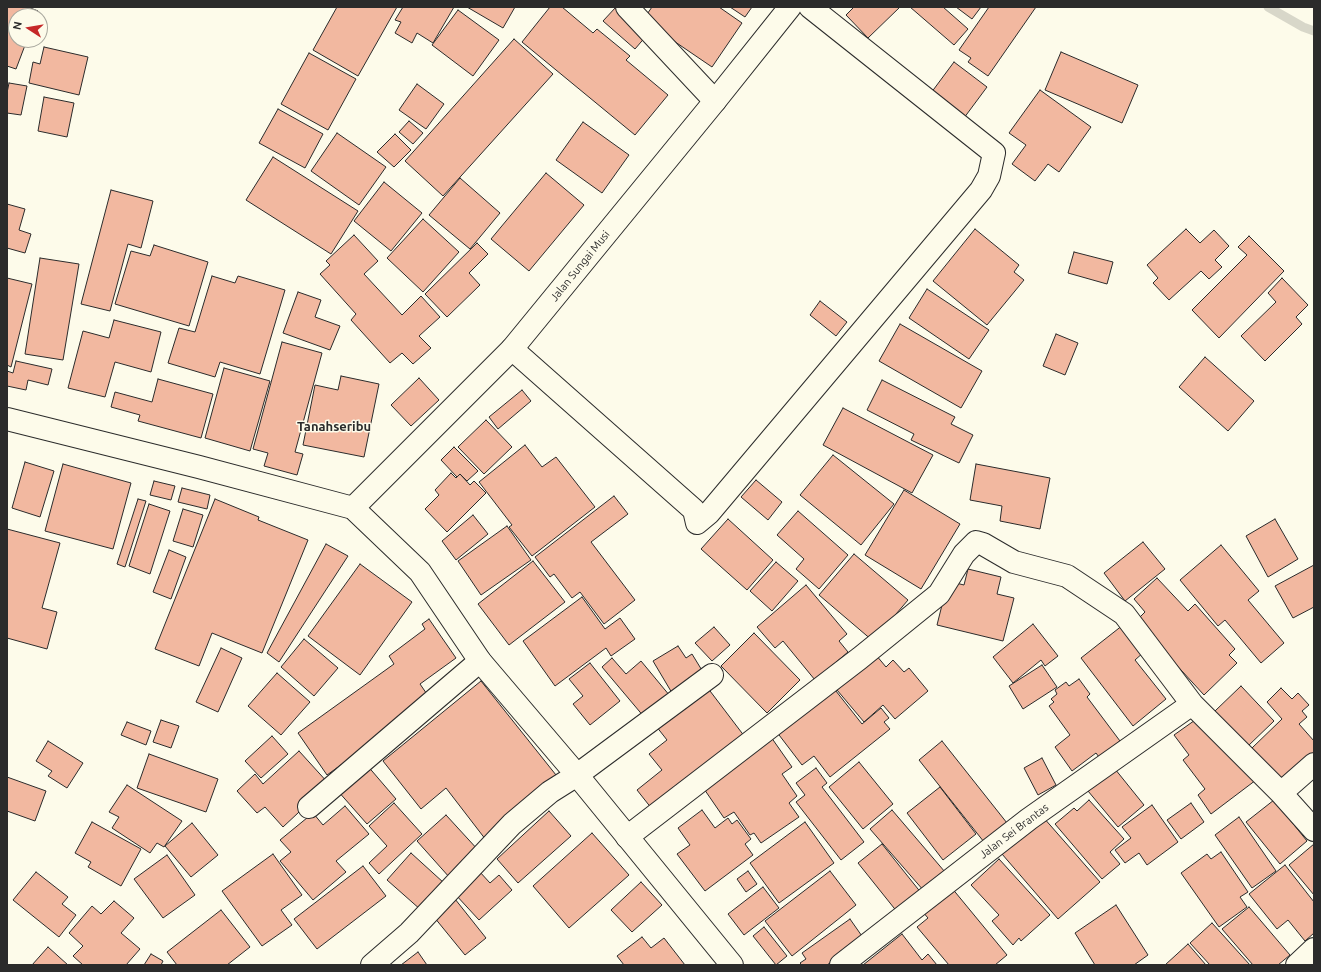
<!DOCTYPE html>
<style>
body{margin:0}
#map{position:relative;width:1321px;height:972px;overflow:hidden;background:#fdfbea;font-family:Ubuntu,sans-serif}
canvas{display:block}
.frame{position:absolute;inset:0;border:8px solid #2b2b2b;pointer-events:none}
.north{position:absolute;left:8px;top:8px;width:40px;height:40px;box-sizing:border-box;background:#fdfbea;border:1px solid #a9a89e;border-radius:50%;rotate:282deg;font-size:11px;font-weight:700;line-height:16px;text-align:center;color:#2b2b2b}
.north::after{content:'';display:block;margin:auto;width:14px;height:18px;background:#c62828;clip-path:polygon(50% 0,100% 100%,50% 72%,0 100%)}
</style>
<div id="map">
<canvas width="1321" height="972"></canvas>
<div class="frame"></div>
<div class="north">N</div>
</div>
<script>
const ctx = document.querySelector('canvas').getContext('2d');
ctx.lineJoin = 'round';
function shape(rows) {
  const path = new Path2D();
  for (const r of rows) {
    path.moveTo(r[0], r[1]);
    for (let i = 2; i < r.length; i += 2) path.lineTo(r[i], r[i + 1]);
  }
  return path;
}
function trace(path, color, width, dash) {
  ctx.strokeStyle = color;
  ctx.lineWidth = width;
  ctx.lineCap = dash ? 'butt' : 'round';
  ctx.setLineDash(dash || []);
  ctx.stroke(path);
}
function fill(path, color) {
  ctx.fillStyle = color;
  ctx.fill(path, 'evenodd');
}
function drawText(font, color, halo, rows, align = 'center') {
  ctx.font = font + ' Ubuntu,sans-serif';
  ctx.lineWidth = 3;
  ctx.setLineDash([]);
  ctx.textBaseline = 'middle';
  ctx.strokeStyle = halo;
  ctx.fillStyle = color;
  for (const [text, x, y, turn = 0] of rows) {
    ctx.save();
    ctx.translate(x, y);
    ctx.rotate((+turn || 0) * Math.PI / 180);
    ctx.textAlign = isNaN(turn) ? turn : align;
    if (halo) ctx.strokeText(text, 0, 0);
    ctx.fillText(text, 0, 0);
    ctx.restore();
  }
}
const stream = shape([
 [1268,7,1303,27,1314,31]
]);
const building = shape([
 [7,7,28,7,38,11,36,16,16,16,16,40,27,40,16,69,7,66,7,7],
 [337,7,397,7,358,76,313,50,337,7],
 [403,7,454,7,433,43,417,33,412,43,395,33,401,22,395,20,403,7],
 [467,7,515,7,503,28,467,7],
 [550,7,562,7,593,33,597,29,630,56,626,60,668,95,635,135,522,42,550,7],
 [616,7,647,35,635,49,603,21,616,7],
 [652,7,719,7,742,23,712,67,643,20,652,7],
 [730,7,752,7,745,17,730,7],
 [854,7,900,7,868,38,846,15,854,7],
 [910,7,943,7,968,29,954,45,910,7],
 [956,7,981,7,972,19,956,7],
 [989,7,1036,7,988,76,968,62,971,58,959,50,989,7],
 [458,10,499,40,473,76,432,45,458,10],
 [514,39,553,74,443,196,405,161,514,39],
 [44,47,88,57,79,95,29,83,33,62,40,64,44,47],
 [1061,52,1138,85,1122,123,1045,90,1061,52],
 [309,53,356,79,328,130,281,104,309,53],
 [954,62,987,87,961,122,928,97,954,62],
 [9,83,27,86,21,115,7,113,7,93,9,83],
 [417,84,444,104,426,129,399,110,417,84],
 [1040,90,1091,127,1059,172,1048,164,1035,181,1012,164,1026,145,1009,133,1040,90],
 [44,97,74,103,67,137,38,131,44,97],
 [278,109,323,134,305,168,259,143,278,109],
 [409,121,423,133,413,144,399,132,409,121],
 [583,122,629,155,602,193,556,160,583,122],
 [337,133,386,167,359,205,311,171,337,133],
 [395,134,411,150,394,167,377,152,395,134],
 [273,157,358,211,331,254,246,200,273,157],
 [546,173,584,205,529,271,491,239,546,173],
 [460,178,500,213,470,249,429,215,460,178],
 [384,182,422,213,391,251,354,221,384,182],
 [111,190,153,201,141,248,128,244,110,311,81,304,111,190],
 [7,204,25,209,19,230,31,234,25,253,7,248,7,204],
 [423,219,459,252,423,292,387,258,423,219],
 [975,229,1019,265,1014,272,1024,280,987,325,933,281,975,229],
 [1186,229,1200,243,1214,230,1229,246,1215,260,1222,267,1209,279,1201,271,1169,300,1153,283,1158,278,1147,265,1186,229],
 [354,235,378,261,364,274,402,315,421,296,440,317,419,336,431,348,413,364,402,353,390,363,351,320,356,314,320,274,330,265,326,261,354,235],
 [1249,236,1284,271,1219,338,1192,310,1247,255,1238,247,1249,236],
 [477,243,488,254,469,273,480,285,447,317,425,294,477,243],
 [154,245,208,262,189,326,115,304,131,251,150,256,154,245],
 [1074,252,1113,262,1107,284,1068,273,1074,252],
 [40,258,79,264,63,360,25,354,40,258],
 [212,276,235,283,238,276,285,290,260,374,220,362,215,377,168,363,179,328,195,332,212,276],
 [7,278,32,284,11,367,7,365,7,278],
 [1282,278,1308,305,1296,317,1302,324,1265,361,1241,336,1276,302,1268,293,1282,278],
 [927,289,989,330,969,359,909,318,927,289],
 [298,292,321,300,315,317,340,326,330,350,283,333,298,292],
 [820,301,847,322,836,336,810,315,820,301],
 [114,320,161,332,151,372,115,362,105,397,68,388,83,331,109,338,114,320],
 [900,324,982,371,961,408,879,361,900,324],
 [1056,334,1078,343,1065,375,1043,366,1056,334],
 [282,342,322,353,295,452,303,454,297,475,264,466,268,453,253,449,282,342],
 [1205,357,1254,401,1228,431,1179,387,1205,357],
 [16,361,52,369,48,385,28,380,26,390,7,386,7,371,13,373,16,361],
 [224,368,270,381,250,451,205,438,224,368],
 [341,376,379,384,364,457,303,445,315,385,338,390,341,376],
 [419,378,439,400,411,426,391,405,419,378],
 [158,379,213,394,201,438,138,421,140,415,111,407,115,392,152,402,158,379],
 [882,380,955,417,951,424,973,435,959,463,911,440,914,434,867,410,882,380],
 [522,390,531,401,498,429,489,417,522,390],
 [843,408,933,455,912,493,823,445,843,408],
 [486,420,512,447,484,474,458,447,486,420],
 [525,445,542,467,556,457,595,507,532,556,509,527,512,525,479,482,525,445],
 [454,447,478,471,467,481,460,474,457,477,441,460,454,447],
 [833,455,894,504,861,545,800,495,833,455],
 [25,462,54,471,40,517,12,508,25,462],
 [63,464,131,483,113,549,45,531,63,464],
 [976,464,1050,478,1040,529,1000,521,1002,506,970,500,976,464],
 [451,473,456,478,460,474,470,485,474,481,486,493,447,532,425,509,439,495,435,490,451,473],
 [756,480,782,502,768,520,741,497,756,480],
 [154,481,175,486,171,500,150,495,154,481],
 [182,488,210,495,207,509,178,502,182,488],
 [904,490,960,524,921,589,865,555,904,490],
 [614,496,628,514,591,542,635,600,604,624,580,592,572,598,554,574,550,577,535,557,614,496],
 [138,499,146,501,125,567,117,564,138,499],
 [215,499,259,517,258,520,308,540,262,653,212,633,199,666,155,649,215,499],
 [149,504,170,511,150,574,129,566,149,504],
 [183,509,203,515,193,547,173,541,183,509],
 [798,511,848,555,819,589,796,569,804,559,777,535,798,511],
 [473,515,488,534,456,560,442,541,473,515],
 [728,519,773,560,747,590,701,549,728,519],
 [1275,519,1298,559,1268,577,1246,536,1275,519],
 [507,526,531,560,481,595,458,561,507,526],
 [7,529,60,543,42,608,57,612,47,649,7,638,7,529],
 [1143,542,1165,569,1125,601,1104,573,1143,542],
 [326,544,348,556,279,662,267,653,326,544],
 [1221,545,1259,591,1248,600,1284,643,1261,663,1225,620,1218,626,1180,580,1221,545],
 [169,550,186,557,171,599,153,592,169,550],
 [854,554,908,600,873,641,819,595,854,554],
 [533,561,565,602,509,645,478,604,533,561],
 [776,562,798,581,772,611,750,591,776,562],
 [360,564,412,602,360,675,308,636,360,564],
 [1314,565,1314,607,1293,618,1275,586,1314,565],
 [968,569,1001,577,997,594,1014,598,1003,641,937,625,948,581,964,585,968,569],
 [1157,578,1188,611,1195,604,1235,649,1229,655,1237,663,1204,695,1136,621,1145,612,1134,599,1157,578],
 [806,585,847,634,839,641,848,652,815,680,783,641,775,648,757,627,806,585],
 [582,597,605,629,620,618,635,639,611,656,606,648,555,686,523,641,582,597],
 [429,619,456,658,420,684,431,700,327,775,298,733,394,664,389,656,425,629,422,624,429,619],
 [1033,624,1058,656,1045,666,1041,660,1013,683,993,657,1033,624],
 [1123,625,1144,652,1135,660,1166,699,1133,726,1081,658,1123,625],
 [714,627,730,645,712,661,695,643,714,627],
 [754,633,800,680,767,713,721,666,754,633],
 [304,639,338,668,314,696,281,667,304,639],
 [678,646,686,658,692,654,703,672,675,698,653,661,678,646],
 [221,648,242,658,218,712,196,702,221,648],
 [876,655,886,667,893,660,904,672,909,668,928,691,895,719,883,705,864,722,837,690,876,655],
 [612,658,626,674,641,661,670,696,645,718,602,667,612,658],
 [590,663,620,701,590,725,573,704,583,696,569,679,590,663],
 [1042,665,1057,687,1023,709,1009,686,1042,665],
 [277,673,310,702,281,735,248,706,277,673],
 [1079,679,1090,694,1087,697,1120,741,1099,757,1096,753,1072,771,1055,747,1070,735,1049,706,1054,702,1051,699,1057,694,1055,690,1066,682,1069,686,1079,679],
 [481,681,560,780,486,840,446,788,421,809,383,761,481,681],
 [832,686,862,724,881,708,889,718,884,722,890,729,830,777,814,756,802,765,776,731,832,686],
 [1241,686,1274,721,1248,746,1215,711,1241,686],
 [707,687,745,737,652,809,637,790,662,770,649,754,667,740,656,726,707,687],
 [1281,688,1292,699,1298,693,1309,705,1302,711,1307,717,1299,724,1314,741,1314,758,1286,784,1252,748,1282,719,1267,702,1281,688],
 [1198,718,1220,748,1228,742,1256,780,1211,814,1198,795,1205,789,1183,760,1189,755,1174,735,1198,718],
 [161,720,179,726,171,748,153,742,161,720],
 [127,722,151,731,146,745,121,735,127,722],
 [272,736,288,754,261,778,245,761,272,736],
 [771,737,792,767,782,774,797,796,789,803,799,817,761,843,754,833,750,835,734,812,724,818,702,786,771,737],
 [48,741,83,763,67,788,48,776,52,771,36,761,48,741],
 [942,741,1007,823,984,842,919,760,942,741],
 [299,751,329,784,283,827,265,807,257,813,237,791,255,774,263,784,299,751],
 [149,754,218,779,206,812,137,788,149,754],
 [1042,758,1056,785,1038,795,1024,768,1042,758],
 [859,762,893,804,863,829,829,787,859,762],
 [366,764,396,799,367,824,337,790,366,764],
 [816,768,827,783,822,787,864,842,841,860,796,802,805,795,796,783,816,768],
 [1115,769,1144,805,1118,827,1088,791,1115,769],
 [7,777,46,791,35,821,7,811,7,777],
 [127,785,182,821,164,847,157,843,150,853,112,828,119,817,109,812,127,785],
 [940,787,976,834,943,860,907,813,940,787],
 [1089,800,1124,839,1110,852,1120,864,1102,879,1055,824,1074,808,1077,811,1089,800],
 [1274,800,1307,841,1280,864,1246,822,1274,800],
 [394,803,422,834,379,874,369,863,387,846,369,826,394,803],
 [1191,803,1204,822,1181,839,1167,820,1191,803],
 [1152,805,1178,842,1147,865,1139,853,1125,863,1115,850,1131,838,1122,827,1152,805],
 [345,806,369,834,336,861,346,872,313,900,280,861,291,852,280,840,313,813,323,825,345,806],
 [702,810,715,828,728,818,732,824,737,820,751,839,745,844,753,855,705,891,677,854,690,845,678,828,702,810],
 [892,810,945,872,924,891,870,829,892,810],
 [549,811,571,836,518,883,497,859,549,811],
 [446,815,479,851,450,878,417,841,446,815],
 [1043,817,1100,882,1058,919,1002,854,1043,817],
 [1239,817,1276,871,1252,888,1215,835,1239,817],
 [92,822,141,849,121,886,88,867,91,862,75,853,92,822],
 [805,822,834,863,779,903,750,863,805,822],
 [192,823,218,855,191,877,165,846,192,823],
 [592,833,629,875,569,928,533,886,592,833],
 [882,844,922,894,898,913,858,863,882,844],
 [1314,844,1314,895,1289,865,1314,844],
 [1221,852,1248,892,1240,897,1247,907,1219,927,1181,873,1207,854,1211,859,1221,852],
 [411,853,444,883,421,910,387,880,411,853],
 [273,854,302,895,281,910,292,925,262,946,222,891,273,854],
 [167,855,195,895,163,918,134,879,167,855],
 [999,859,1050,915,1021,941,1019,938,1013,945,992,921,999,915,971,885,999,859],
 [1285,865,1314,902,1314,933,1305,941,1288,920,1277,929,1249,894,1285,865],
 [363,866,386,896,317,949,294,919,363,866],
 [479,871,490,883,499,875,512,890,479,920,455,894,479,871],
 [748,871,757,884,746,892,737,879,748,871],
 [830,871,856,905,792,956,765,921,830,871],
 [36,872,68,897,62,904,76,915,59,937,13,900,36,872],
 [641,882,662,905,632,932,611,910,641,882],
 [763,887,779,908,744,935,728,914,763,887],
 [951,887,1007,955,995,965,949,965,917,927,928,918,922,911,951,887],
 [455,899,486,938,465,955,434,917,455,899],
 [114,901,134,918,121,933,140,949,126,965,83,965,73,956,83,946,69,933,92,906,101,914,114,901],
 [1116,905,1148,955,1134,965,1095,965,1075,933,1116,905],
 [1249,907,1290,955,1278,965,1253,965,1222,929,1249,907],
 [221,910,250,947,227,965,177,965,167,952,221,910],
 [850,919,864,939,827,965,802,965,800,963,806,959,802,953,850,919],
 [1212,923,1250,965,1210,965,1190,943,1212,923],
 [764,927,787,956,776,965,753,936,764,927],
 [902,934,922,960,928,954,937,965,863,965,902,934],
 [642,937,651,948,664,938,685,965,624,965,617,956,642,937],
 [1188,944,1206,965,1165,965,1188,944],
 [48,947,68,965,32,965,48,947],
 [418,952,427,965,401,965,418,952],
 [151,954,163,961,161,965,144,965,151,954]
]);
const street = shape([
 [627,7,715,101],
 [512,349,694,510,697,523,709,513,981,190,989,176,994,153,810,7],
 [1281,793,1314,764],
 [309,807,480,661],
 [627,837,860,658,939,594,964,554,976,542,983,544,1014,562,1067,576,1124,614,1192,704,1281,793,1314,830],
 [372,965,409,933,512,824,550,792,577,775,712,675],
 [841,965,1029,819,1192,704],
 [1297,965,1314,949]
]);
const secondary = shape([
 [353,508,512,349,715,101,790,7]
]);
const primary = shape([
 [7,419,199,467,353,508,420,572,480,661,577,775,732,965]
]);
const streetNames = [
 ["Jalan Sungai Musi",580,266,-51],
 ["Jalan Sei Brantas",1014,831,-37]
];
const quarterNames = [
 ["Tanahseribu",334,427]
];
trace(stream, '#d8d7c9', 9);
fill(building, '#f2b8a0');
trace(building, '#2b2b2b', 1);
trace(street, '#2b2b2b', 24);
trace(secondary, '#2b2b2b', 24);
trace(primary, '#2b2b2b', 24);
trace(street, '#fdfbea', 22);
trace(secondary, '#fdfbea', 22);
trace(primary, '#fdfbea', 22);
drawText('11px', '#2b2b2b', '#fdfbea', streetNames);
drawText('bold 13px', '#2b2b2b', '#fdfbea', quarterNames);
</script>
